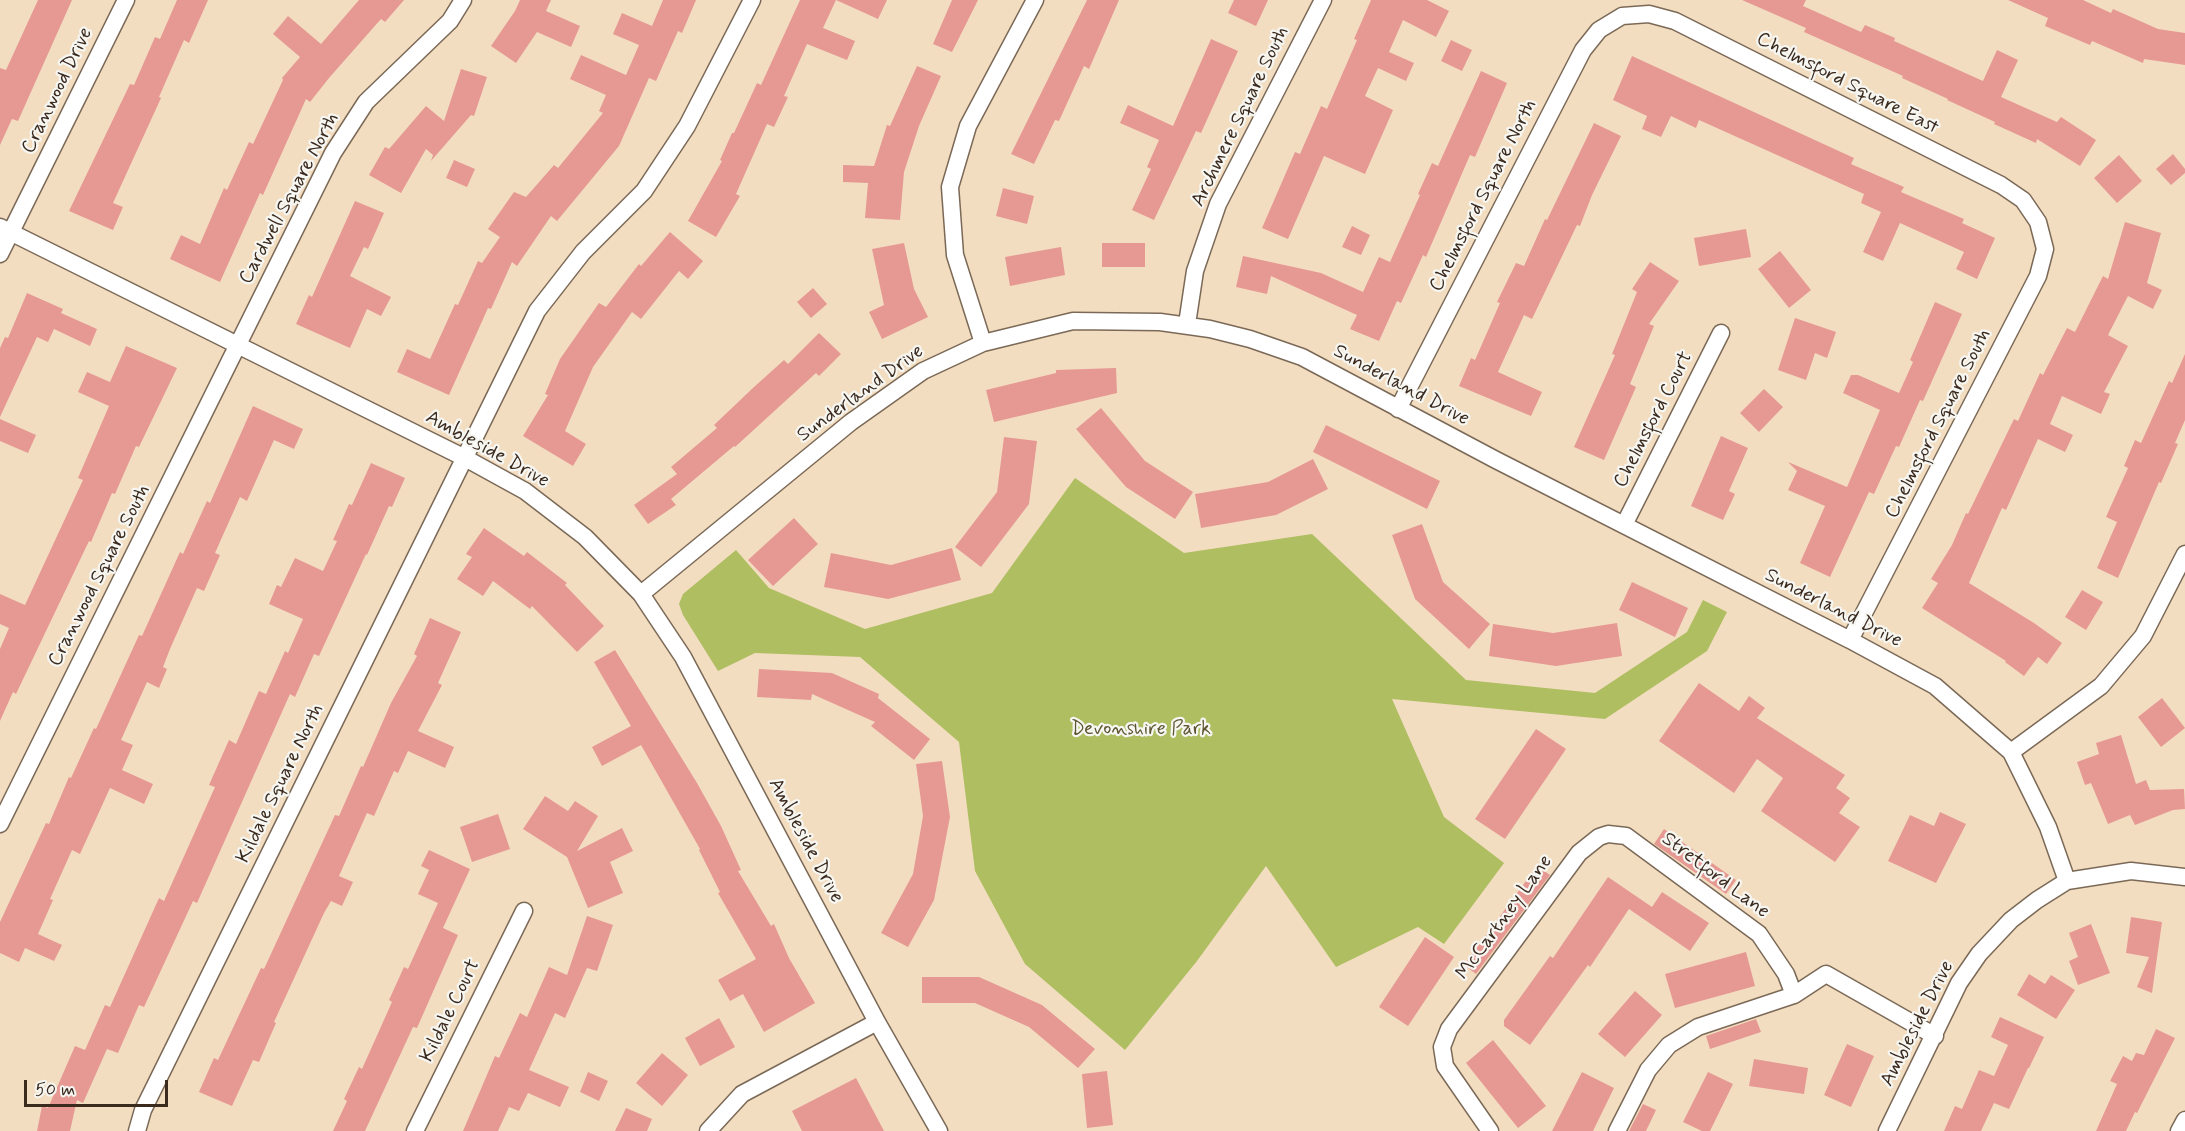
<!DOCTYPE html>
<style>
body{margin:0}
#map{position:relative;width:2185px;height:1131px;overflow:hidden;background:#f3ddc0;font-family:Mynerve,sans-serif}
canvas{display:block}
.scale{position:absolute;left:24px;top:1080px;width:144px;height:27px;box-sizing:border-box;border:3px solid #3b2a1e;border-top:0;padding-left:8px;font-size:18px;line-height:21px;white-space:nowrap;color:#3b2a1e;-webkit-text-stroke:4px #f6f6f2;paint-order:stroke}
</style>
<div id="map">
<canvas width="2185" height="1131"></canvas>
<div class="scale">50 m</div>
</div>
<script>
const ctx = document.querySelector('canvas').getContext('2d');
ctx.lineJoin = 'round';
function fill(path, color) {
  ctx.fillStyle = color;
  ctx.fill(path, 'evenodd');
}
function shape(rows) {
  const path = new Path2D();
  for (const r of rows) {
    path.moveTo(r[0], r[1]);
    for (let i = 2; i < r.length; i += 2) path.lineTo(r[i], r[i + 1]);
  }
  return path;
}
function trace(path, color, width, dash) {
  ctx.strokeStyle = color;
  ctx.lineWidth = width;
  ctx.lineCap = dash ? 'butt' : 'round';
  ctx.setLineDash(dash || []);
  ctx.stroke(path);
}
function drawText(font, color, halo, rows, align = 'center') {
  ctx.font = font + ' Mynerve,sans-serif';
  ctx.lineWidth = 4.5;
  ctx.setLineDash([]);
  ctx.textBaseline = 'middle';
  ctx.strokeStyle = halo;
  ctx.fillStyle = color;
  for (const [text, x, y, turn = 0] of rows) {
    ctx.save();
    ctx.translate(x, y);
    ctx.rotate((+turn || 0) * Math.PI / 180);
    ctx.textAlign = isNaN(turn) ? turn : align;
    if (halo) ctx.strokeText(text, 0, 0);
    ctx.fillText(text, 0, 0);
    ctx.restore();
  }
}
const green = shape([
 [1075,478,1184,553,1312,534,1466,680,1595,693,1687,632,1703,600,1727,612,1707,651,1605,719,1392,699,1444,817,1504,863,1444,944,1418,927,1336,967,1266,866,1197,961,1125,1050,1025,964,975,871,959,742,860,657,755,653,718,671,683,615,679,604,683,594,736,550,769,588,865,629,992,593]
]);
const building = shape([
 [38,0,72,0,18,121,12,119,0,145,0,68,6,70],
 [177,0,208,0,189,43,184,40,159,97,161,98,113,203,123,207,113,230,69,211,130,84,134,85,155,37,160,39],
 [359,0,404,0,385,22,381,19,329,78,310,102,306,99,263,195,260,193,220,282,170,259,181,235,200,244,224,188,227,190,249,142,253,144,283,80,282,78,300,57,273,34,288,16,321,44],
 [520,0,551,0,546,11,580,26,571,47,537,32,516,63,491,46,515,11],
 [663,0,696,0,682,33,678,31,656,81,649,78,619,146,557,221,551,216,517,266,512,262,491,309,488,308,449,395,397,372,407,349,430,359,455,304,458,305,478,261,482,263,500,237,488,229,514,192,526,197,554,165,558,168,603,113,599,111,606,95,570,79,581,55,626,75,639,45,613,34,622,13,652,26],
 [800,0,887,0,878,19,836,0,823,28,855,41,847,60,807,44,784,96,788,97,774,127,767,124,736,194,740,196,716,237,688,221,722,161,720,160,732,133,734,133,757,83,761,85],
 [952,0,978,0,952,52,933,44],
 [1087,0,1119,0,1089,69,1084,66,1059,121,1055,120,1034,164,1011,154],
 [1234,0,1268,0,1256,26,1228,13],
 [1371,0,1427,0,1449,11,1436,37,1403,20,1389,52,1414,63,1406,81,1378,68,1365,96,1393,110,1365,174,1324,156,1288,239,1262,228,1295,152,1300,154,1321,106,1327,109,1357,40,1354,39],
 [1742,0,1806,0,1803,6,1861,32,1865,25,1895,38,1894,41,1983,81,1997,50,2018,60,2001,97,2057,122,2061,117,2096,140,2080,166,2037,139,2036,143,1994,124,1995,122,1947,100,1948,99,1902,78,1903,76,1804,32,1806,28],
 [2008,0,2083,0,2111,13,2113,9,2158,29,2185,33,2185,65,2144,59,2143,63,2092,41,2090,45,2045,26,2048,18],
 [1211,39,1238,51,1201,133,1196,131,1154,220,1132,210,1151,169,1147,167,1159,140,1120,123,1128,105,1173,126],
 [1451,40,1472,50,1462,71,1441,61],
 [1632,56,1854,158,1851,164,1904,187,1901,192,1964,219,1962,223,1995,238,1977,279,1956,269,1964,252,1900,223,1883,261,1863,252,1881,212,1861,203,1864,194,1699,120,1696,128,1671,116,1661,137,1642,129,1647,116,1613,100],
 [917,66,941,76,919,126,904,172,900,220,865,218,868,183,843,182,843,165,874,166,887,125,890,126],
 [461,69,487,77,474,116,471,115,431,161,433,155,426,149,401,193,369,175,385,147,389,149,426,106,444,121],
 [1481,71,1507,83,1475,157,1470,155,1426,257,1423,255,1401,303,1397,301,1379,341,1350,329,1357,315,1271,276,1267,294,1236,287,1243,256,1321,273,1363,292,1379,257,1390,262,1420,195,1418,194,1432,163,1438,166],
 [1594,123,1621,136,1592,195,1580,226,1577,225,1532,319,1524,315,1498,372,1542,392,1531,416,1459,386,1471,358,1475,360,1500,303,1497,302,1516,263,1524,266,1545,219,1547,220],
 [2173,154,2185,169,2185,173,2171,185,2156,169],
 [2119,155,2142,181,2117,203,2094,178],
 [454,160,475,169,467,187,446,178],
 [1003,188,1034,196,1027,224,996,216],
 [355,201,384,213,368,249,364,247,350,276,391,297,381,316,367,309,350,348,296,324,309,295,312,297],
 [2125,222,2161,233,2147,283,2162,290,2153,309,2128,296,2108,335,2128,346,2104,392,2110,394,2101,414,2062,396,2050,424,2073,435,2065,452,2038,439,2006,510,2002,508,1969,583,2034,623,2062,643,2047,664,2038,657,2024,676,2005,662,2006,661,1922,608,1938,583,1931,579,1952,545,1966,513,1968,514,2014,419,2018,421,2040,373,2043,375,2067,328,2075,332,2103,276,2108,279],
 [1352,226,1370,235,1361,255,1342,247],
 [1746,229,1751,257,1699,266,1694,238],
 [670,232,703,261,688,279,679,271,641,319,632,312,593,367,565,431,586,444,573,466,523,436,548,395,545,394,560,359,599,303,606,307,639,264,641,266],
 [904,243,914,289,928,317,882,339,869,312,884,305,872,249],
 [1102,243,1145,243,1145,267,1102,267],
 [1061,247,1065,275,1010,286,1005,257],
 [1780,251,1811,290,1789,308,1758,269],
 [1650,262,1679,281,1649,324,1654,326,1630,384,1636,387,1604,460,1574,447,1615,355,1612,354,1637,292,1632,289],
 [813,288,827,304,811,318,797,302],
 [27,293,63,309,61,313,97,329,90,346,54,329,48,342,37,337,0,417,0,348,5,337,8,338],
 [1935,302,1962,314,1923,401,1920,400,1899,447,1896,446,1874,494,1869,492,1830,577,1800,563,1825,506,1788,490,1797,471,1788,462,1847,487,1880,410,1843,393,1851,375,1858,375,1899,393,1913,362,1910,360],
 [1795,318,1836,332,1827,358,1815,353,1806,380,1778,370],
 [819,333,841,354,819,376,816,373,735,447,734,446,671,499,676,505,648,524,634,505,677,474,671,467,717,428,714,425,754,387,784,360,788,364],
 [126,346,177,368,139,447,136,446,115,494,112,493,91,542,89,541,16,694,13,692,0,721,0,649,9,628,0,624,0,594,25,605,83,480,78,478,109,406,78,392,87,372,110,382],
 [2185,354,2185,420,2175,443,2178,444,2161,483,2159,482,2118,578,2097,568,2117,522,2106,517,2128,468,2124,466,2135,440,2141,443,2169,381,2172,383],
 [1116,368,1117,393,994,422,986,390,1056,373,1056,370],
 [1764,389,1783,407,1759,432,1740,413],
 [253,406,303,429,294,449,274,440,247,501,240,497,215,553,220,555,204,591,197,588,170,649,163,667,167,669,159,688,147,682,121,740,133,745,122,770,153,784,144,804,110,788,80,854,72,850,50,899,53,900,38,934,62,945,54,961,25,948,19,962,0,953,0,922,46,823,49,824,69,777,71,778,94,728,96,729,139,635,142,636,180,552,183,554,207,501,210,503],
 [1101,408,1145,461,1193,492,1175,519,1126,487,1076,429],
 [0,419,36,435,28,453,0,441],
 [1326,425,1440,481,1427,509,1313,452],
 [1721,436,1748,448,1729,491,1735,494,1723,520,1691,506],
 [1004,437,1037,441,1029,504,981,567,955,547,997,492],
 [1313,459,1328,489,1276,515,1201,528,1195,494,1268,482],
 [371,463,405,478,392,507,389,506,367,555,366,554,319,656,314,654,295,697,290,694,197,903,193,901,144,1007,139,1005,118,1053,107,1049,83,1103,77,1100,70,1131,37,1131,42,1106,48,1108,75,1046,85,1050,105,1005,110,1007,159,898,164,901,215,787,209,785,229,740,236,744,259,691,266,694,285,651,288,653,303,619,269,604,277,585,281,587,295,558,323,571,337,541,333,540,349,504,352,505],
 [794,518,818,544,773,586,748,560],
 [1422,524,1443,582,1490,624,1469,649,1415,599,1392,535],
 [484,528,524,556,527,552,567,583,565,585,604,626,577,652,532,606,530,609,493,581,483,596,457,579,472,557,466,554],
 [952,548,961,580,888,599,824,587,831,553,891,565],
 [1632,582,1688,608,1675,637,1619,610],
 [2082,590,2103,602,2086,630,2065,617],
 [430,618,461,632,438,683,442,685,418,731,454,747,445,768,408,751,398,773,394,771,374,816,367,813,339,876,353,882,342,906,331,901,324,913,274,1022,276,1023,259,1062,253,1060,232,1106,199,1092,214,1058,218,1060,261,968,264,969,335,815,339,816,361,766,363,767,391,703,417,656,414,654],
 [1617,623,1622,656,1556,666,1489,656,1493,624,1553,633],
 [615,650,697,783,721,826,741,870,738,871,771,926,774,924,789,958,815,1003,764,1032,743,994,730,1001,718,980,756,959,718,893,720,892,699,850,700,849,641,745,602,766,592,747,631,726,594,662],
 [759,669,832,673,879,694,878,698,930,739,914,760,871,726,875,722,812,694,811,700,757,697],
 [1699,683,1739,711,1749,696,1765,708,1757,718,1845,775,1836,788,1850,798,1839,813,1860,827,1835,862,1761,811,1783,778,1757,759,1734,793,1659,741],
 [2162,698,2185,728,2161,747,2138,717],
 [1536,729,1566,749,1505,839,1475,819],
 [2121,735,2136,784,2146,780,2150,790,2184,789,2185,809,2173,810,2135,825,2130,815,2108,824,2091,783,2085,785,2077,762,2099,754,2096,743],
 [942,761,950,817,934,900,908,947,881,933,913,874,923,816,916,764],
 [545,796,568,811,575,801,598,816,577,851,622,828,633,851,610,862,623,893,588,908,567,857,523,829],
 [1940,812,1966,824,1936,883,1888,861,1910,815,1934,826],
 [498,814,510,849,472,862,460,827],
 [1664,829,1736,880,1726,894,1654,844],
 [429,850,470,869,443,928,458,935,417,1028,413,1027,365,1131,333,1131,347,1101,344,1099,359,1067,362,1069,392,1002,389,1000,404,967,408,969,438,903,418,894,429,870,421,866],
 [1537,866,1550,875,1476,974,1464,965],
 [1608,877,1652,907,1662,892,1709,923,1690,951,1629,909,1590,967,1588,965,1530,1045,1504,1026,1504,1020,1550,956,1553,958],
 [587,916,613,925,597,971,587,968,565,1018,555,1013,529,1070,569,1087,560,1107,528,1093,519,1111,509,1107,498,1131,463,1131,495,1056,499,1058,520,1013,527,1017,549,967,567,975],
 [2131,917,2162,922,2152,993,2137,987,2149,957,2126,953],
 [2091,924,2110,973,2078,985,2069,961,2078,957,2069,933],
 [1425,937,1454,957,1408,1026,1379,1007],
 [1746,952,1755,986,1675,1008,1665,974],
 [2029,974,2045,984,2051,975,2075,990,2056,1019,2017,995],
 [922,977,979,977,1042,1005,1095,1049,1078,1068,1029,1027,975,1003,922,1003],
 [1635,991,1662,1015,1625,1057,1598,1034],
 [2000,1017,2044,1037,2029,1068,2028,1068,2009,1109,1994,1103,1981,1131,1944,1131,1955,1106,1962,1109,1979,1070,1994,1076,2008,1045,1991,1037],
 [719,1018,735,1047,700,1066,685,1038],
 [1756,1019,1761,1032,1710,1049,1706,1036],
 [2156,1029,2175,1038,2137,1113,2135,1112,2126,1131,2096,1131,2117,1084,2110,1081,2123,1056,2132,1061,2136,1053,2144,1055],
 [1493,1040,1546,1106,1518,1128,1466,1063],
 [1847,1044,1874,1056,1851,1107,1824,1095],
 [662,1053,688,1075,662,1106,636,1083],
 [1754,1059,1808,1068,1804,1094,1749,1086],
 [1107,1071,1113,1125,1087,1128,1082,1074],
 [588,1072,608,1081,599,1101,580,1092],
 [1582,1072,1614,1088,1593,1131,1552,1131],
 [1708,1072,1733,1084,1710,1131,1702,1131,1683,1122],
 [856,1078,884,1131,802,1131,792,1111],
 [1643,1104,1656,1110,1646,1131,1629,1131],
 [626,1108,652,1119,647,1131,615,1131]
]);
const street = shape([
 [0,227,465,458,525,491,585,537,641,594,683,657,877,1022,939,1131],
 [0,254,126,0],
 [1187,324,1195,271,1218,204,1323,0],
 [983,343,955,255,950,187,968,126,1035,0],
 [1398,409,1583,50,1599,30,1622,16,1649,14,1675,21,2001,185,2023,200,2038,222,2045,249,2038,276,1850,640],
 [1624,525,1721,333],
 [641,594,851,422,923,371,983,343,1073,321,1160,322,1210,329,1250,339,1302,357,1496,460,1850,640,1935,686,2011,752,2048,827,2067,881],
 [2011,752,2101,686,2143,636,2185,554],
 [0,824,333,153,366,102,450,21,463,0],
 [137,1131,143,1110,537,311,583,252,644,191,687,126,752,0],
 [415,1131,524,911],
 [708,1131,742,1094,877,1022],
 [1490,1131,1445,1066,1442,1047,1449,1029,1579,853,1599,837,1608,834,1626,836,1759,934,1786,974,1794,995],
 [1617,1131,1648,1070,1669,1045,1698,1027,1794,995,1826,974,1935,1036],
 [1887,1131,1959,983,1979,954,2011,920,2037,900,2067,881,2131,871,2185,877],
 [2179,1131,2185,1120]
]);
const streetNames = [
 ["Chelmsford Square East",1847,84,27],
 ["Cranwood Drive",58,91,-64],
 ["Archmere Square South",1241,117,-64],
 ["Chelmsford Square North",1484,196,-63],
 ["Cardwell Square North",290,199,-62],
 ["Sunderland Drive",1401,386,28],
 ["Sunderland Drive",861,394,-36],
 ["Chelmsford Court",1654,420,-63],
 ["Chelmsford Square South",1939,424,-63],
 ["Ambleside Drive",487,450,29],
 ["Cranwood Square South",100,576,-63],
 ["Sunderland Drive",1833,609,27],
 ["Kildale Square North",281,784,-64],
 ["Ambleside Drive",805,841,62],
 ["Stretford Lane",1715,876,37],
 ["McCartney Lane",1505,918,-54],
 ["Kildale Court",451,1011,-64],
 ["Ambleside Drive",1918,1024,-63]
];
const parkNames = [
 ["Devonshire Park",1141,730]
];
fill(green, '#aebe61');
fill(building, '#e69993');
trace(street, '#7b6957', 19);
trace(street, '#fff', 16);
drawText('20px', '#3b2a1e', '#f6f6f2', streetNames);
drawText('20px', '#5e5632', '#f6f6f2', parkNames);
</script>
